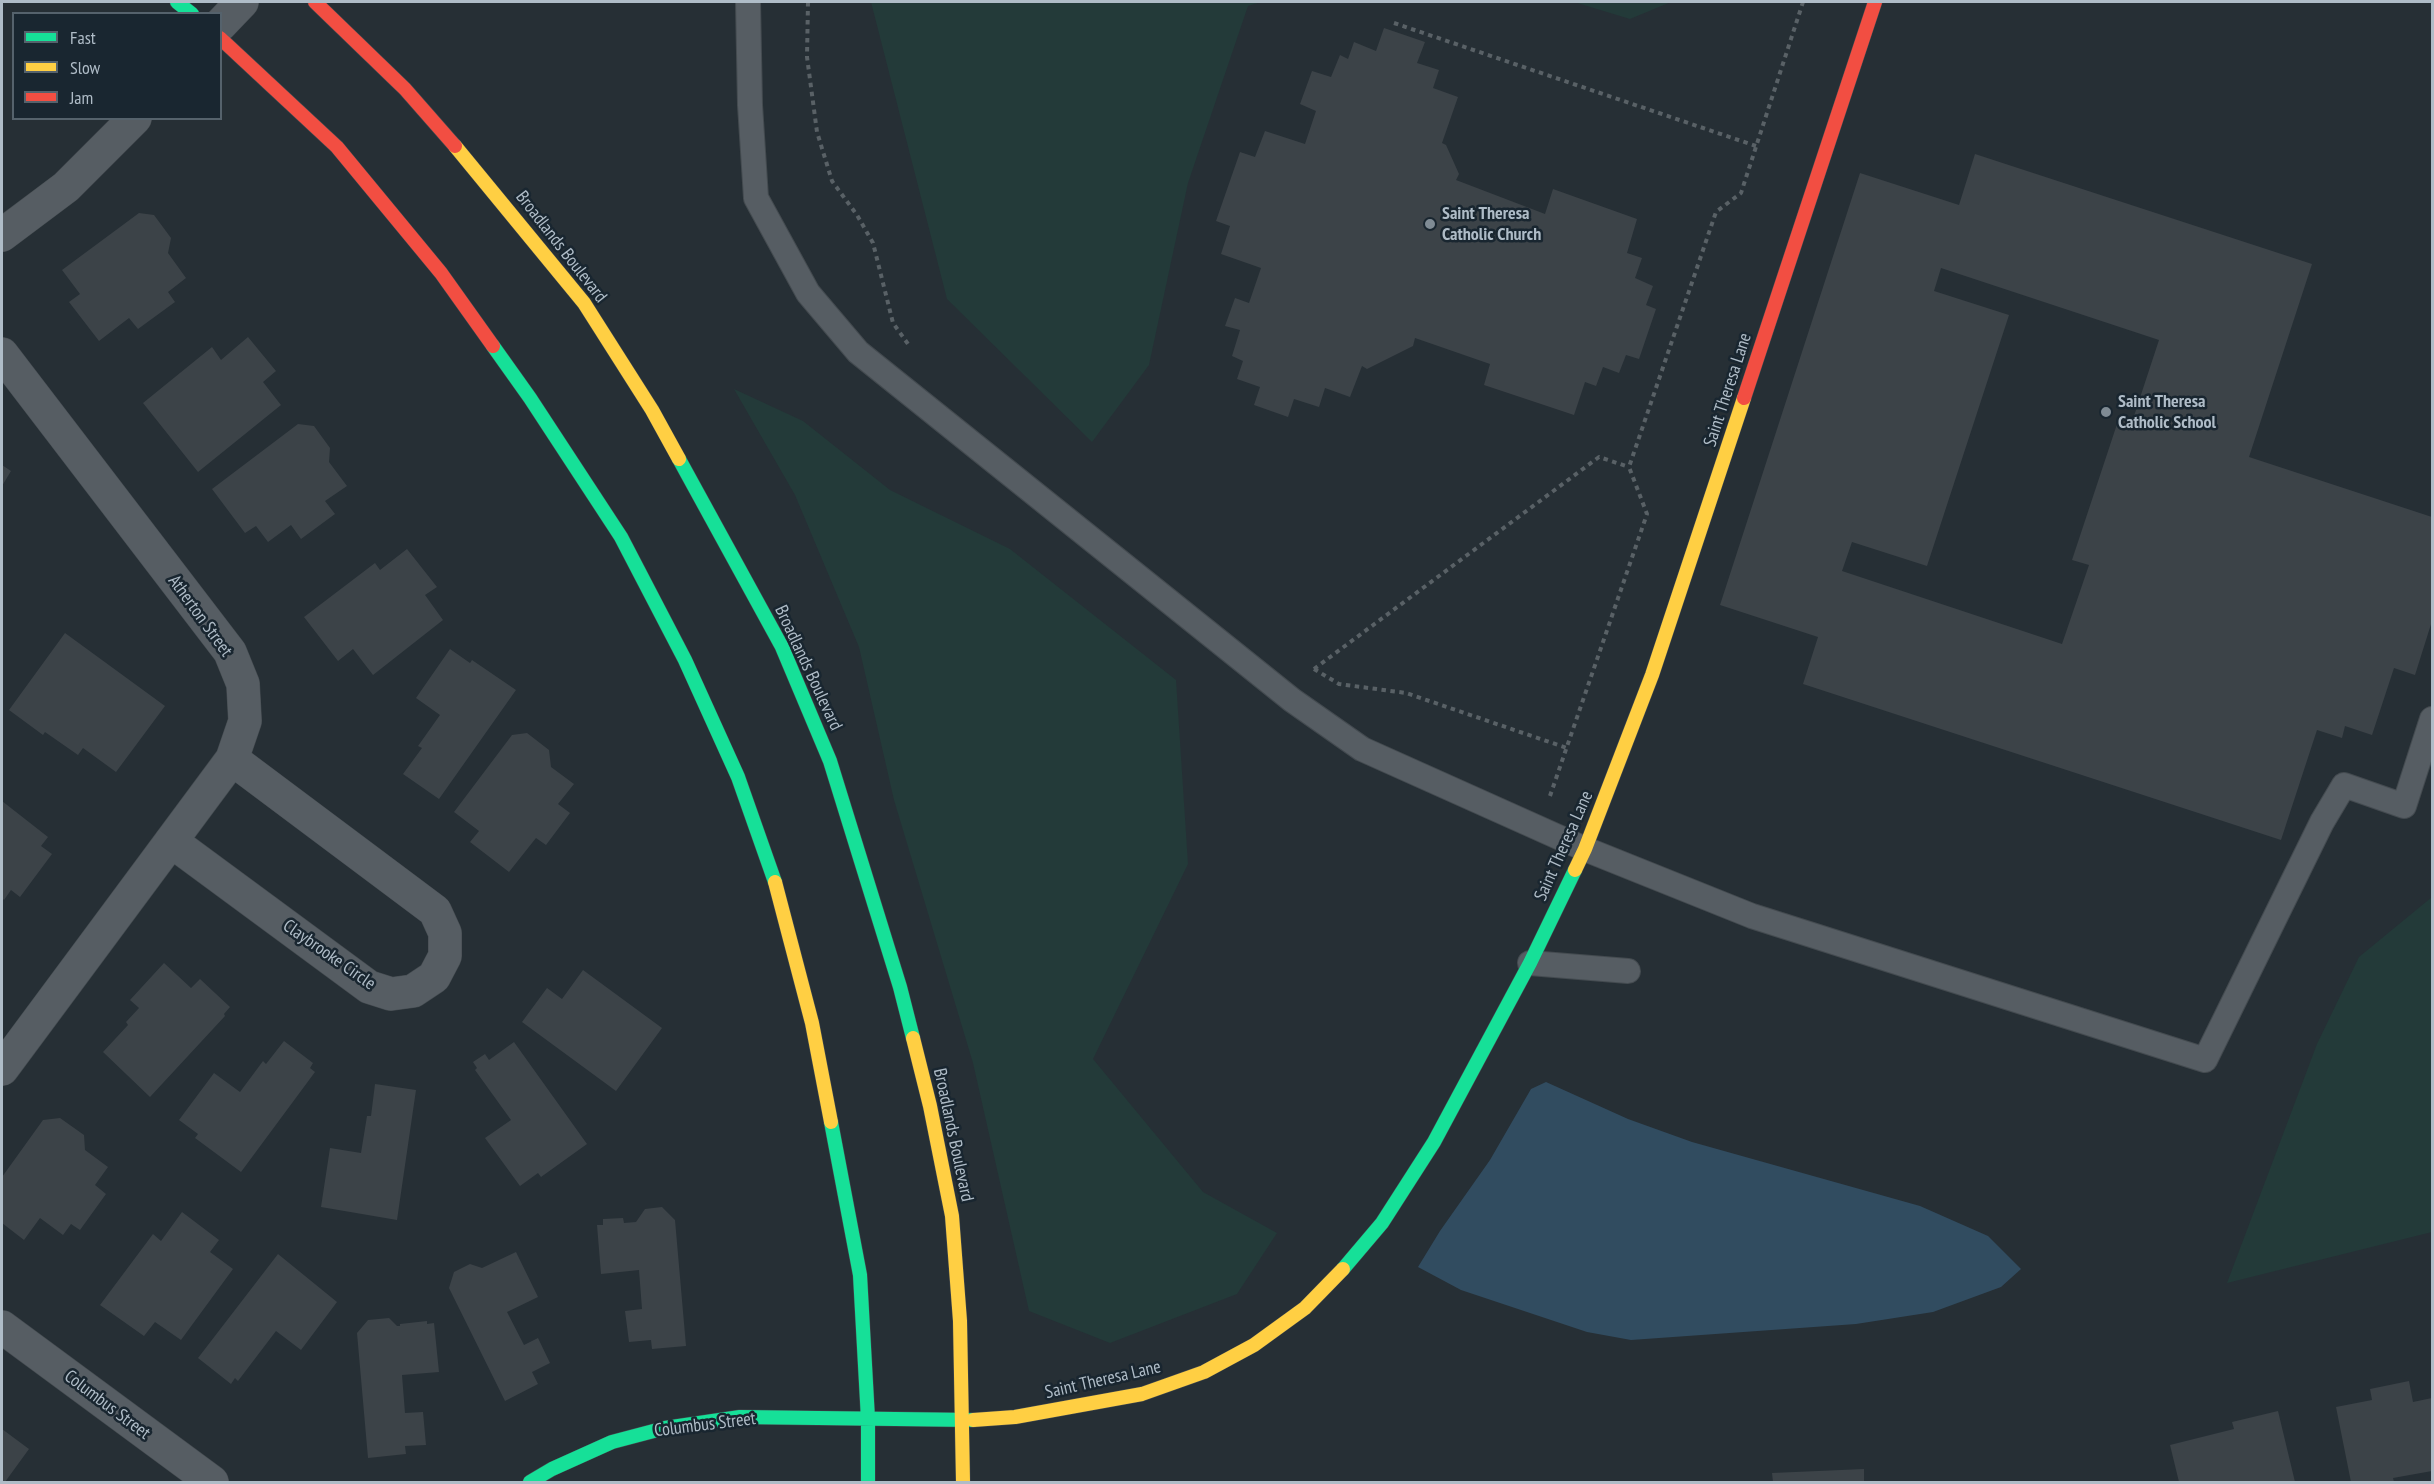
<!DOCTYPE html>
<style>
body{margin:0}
#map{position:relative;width:2434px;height:1484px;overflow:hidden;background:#262f35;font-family:"PT Sans Narrow",sans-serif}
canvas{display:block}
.frame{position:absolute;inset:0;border:3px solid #afbcc7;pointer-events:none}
.legend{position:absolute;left:12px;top:12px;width:210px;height:108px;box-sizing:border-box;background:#192630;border:2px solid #55626c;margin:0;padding:8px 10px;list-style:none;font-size:18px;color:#afbcc7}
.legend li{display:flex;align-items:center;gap:12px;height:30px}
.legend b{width:30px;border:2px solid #55626c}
</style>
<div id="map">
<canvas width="2434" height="1484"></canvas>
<div class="frame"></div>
<ul class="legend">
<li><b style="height:8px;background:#16e098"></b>Fast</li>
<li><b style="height:8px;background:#ffcf43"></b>Slow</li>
<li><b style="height:8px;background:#f24e42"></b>Jam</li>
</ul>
</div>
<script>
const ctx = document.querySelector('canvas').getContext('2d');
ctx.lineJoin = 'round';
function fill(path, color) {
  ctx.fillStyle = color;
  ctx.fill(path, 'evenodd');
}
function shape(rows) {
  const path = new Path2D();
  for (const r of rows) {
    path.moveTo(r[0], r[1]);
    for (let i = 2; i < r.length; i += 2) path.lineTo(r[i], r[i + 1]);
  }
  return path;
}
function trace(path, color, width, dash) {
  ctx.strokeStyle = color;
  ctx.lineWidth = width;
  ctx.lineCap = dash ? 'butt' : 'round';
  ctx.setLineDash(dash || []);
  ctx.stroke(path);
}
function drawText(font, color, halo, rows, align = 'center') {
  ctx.font = font + ' "PT Sans Narrow",sans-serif';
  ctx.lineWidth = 5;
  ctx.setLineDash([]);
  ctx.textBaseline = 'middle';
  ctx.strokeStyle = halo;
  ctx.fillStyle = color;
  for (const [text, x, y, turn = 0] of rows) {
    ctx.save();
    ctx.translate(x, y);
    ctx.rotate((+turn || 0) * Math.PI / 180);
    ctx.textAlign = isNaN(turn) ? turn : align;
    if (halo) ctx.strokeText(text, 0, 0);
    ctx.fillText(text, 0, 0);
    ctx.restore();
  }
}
const green = shape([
 [871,2,1261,2,1248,6,1188,183,1149,365,1092,442,947,299],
 [1574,2,1671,2,1630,19],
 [734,389,803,421,890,490,1010,549,1176,680,1188,864,1093,1059,1203,1192,1277,1233,1237,1294,1110,1343,1029,1311,973,1063,894,800,859,647,795,495],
 [2432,897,2432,1232,2227,1283,2317,1044,2359,957]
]);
const water = shape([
 [1546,1082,1628,1119,1692,1142,1920,1206,1988,1236,2021,1269,2001,1287,1933,1312,1856,1324,1631,1340,1587,1332,1461,1290,1418,1267,1440,1231,1490,1160,1531,1089]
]);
const building = shape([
 [1384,28,1425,42,1417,63,1439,70,1433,88,1458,97,1442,143,1446,145,1459,174,1456,180,1545,214,1553,189,1637,219,1627,253,1642,258,1635,278,1653,286,1646,305,1656,309,1639,359,1626,355,1619,373,1603,367,1596,386,1585,382,1574,415,1484,385,1490,364,1415,338,1413,346,1367,369,1362,366,1350,397,1325,388,1319,407,1294,399,1288,417,1254,405,1260,387,1237,379,1243,361,1232,356,1240,330,1225,326,1235,298,1249,303,1261,268,1221,254,1230,226,1216,221,1240,152,1255,157,1265,131,1305,144,1316,111,1300,104,1312,71,1331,77,1340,55,1348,59,1354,42,1376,51],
 [1975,154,2312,264,2249,457,2432,517,2432,621,2415,675,2394,668,2372,735,2345,726,2342,738,2317,730,2281,840,1803,684,1818,637,1720,605,1860,173,1959,205],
 [1941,268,2159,340,2133,419,2120,415,2072,560,2089,565,2062,644,1842,571,1852,542,1927,566,2009,315,1934,291],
 [139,213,154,215,171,238,168,253,186,278,168,292,175,302,138,329,129,318,99,341,69,302,80,294,62,270],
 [248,337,276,371,263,382,281,405,198,472,143,403,212,347,221,360],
 [298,424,314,426,330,448,329,462,347,486,325,501,335,514,301,539,291,525,268,542,256,526,245,533,212,489],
 [2,465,11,471,2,486],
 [407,549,437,587,425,595,443,620,373,675,353,649,338,661,304,617,375,563,380,570],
 [65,633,165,706,116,772,83,748,78,755,45,732,43,735,9,710],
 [450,649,470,663,472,660,516,690,439,799,403,774,422,748,418,746,440,715,416,698],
 [527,733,549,750,551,767,574,784,558,804,570,813,546,845,536,838,509,872,470,842,479,831,454,812,512,735],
 [2,801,48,837,41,846,52,854,20,897,11,890,4,900,2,898],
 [164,963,191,988,200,979,230,1007,224,1014,225,1016,150,1097,103,1052,128,1025,126,1022,139,1008,130,1000],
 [583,970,662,1028,616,1091,522,1022,547,988,562,999],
 [284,1041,313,1063,310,1068,315,1072,241,1172,195,1138,198,1134,179,1120,214,1073,240,1092,263,1061,266,1064],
 [514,1042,587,1144,541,1177,538,1173,520,1186,485,1138,511,1120,475,1070,477,1068,473,1062,485,1054,489,1060],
 [375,1084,416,1090,397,1220,321,1207,330,1148,361,1153,367,1116,371,1116],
 [60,1118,84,1135,85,1150,108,1167,95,1185,106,1194,80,1230,71,1224,63,1235,40,1218,24,1240,2,1223,2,1177,43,1120],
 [662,1207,675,1220,686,1346,652,1349,651,1340,629,1342,625,1311,642,1309,639,1270,601,1274,597,1225,603,1225,603,1219,623,1218,624,1223,636,1222,645,1209],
 [182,1212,219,1240,210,1252,233,1269,181,1340,155,1322,144,1336,100,1305,153,1234,161,1241],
 [516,1252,538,1297,507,1312,524,1345,538,1338,550,1363,532,1372,538,1384,505,1401,449,1288,454,1272,470,1264,482,1268],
 [278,1254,337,1302,301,1350,276,1331,238,1381,235,1378,231,1384,198,1358],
 [389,1318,397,1326,400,1326,400,1324,427,1321,427,1324,434,1323,439,1372,402,1375,405,1413,423,1412,426,1445,405,1446,406,1454,368,1458,357,1333,368,1320],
 [2409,1381,2413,1402,2432,1398,2432,1471,2393,1478,2394,1482,2351,1482,2336,1407,2372,1400,2370,1389],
 [2278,1411,2295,1482,2179,1482,2170,1445,2234,1429,2232,1422],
 [2,1429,29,1449,5,1482,2,1482],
 [1864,1469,1864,1482,1773,1482,1772,1473]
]);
const path = shape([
 [808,2,807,57,817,132,832,181,857,215,873,243,893,323,908,344],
 [1394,23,1756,146],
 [1314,669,1339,684,1406,693,1567,748],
 [1314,669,1599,457,1629,467],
 [1550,796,1647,514,1629,467,1716,212,1741,193,1803,2]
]);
const lane = shape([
 [748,2,750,105,756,198,808,293,858,352,1292,700,1362,749,1585,849,1752,916,2205,1060,2322,822,2344,785,2404,806,2432,719],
 [1530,963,1628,971]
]);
const street = shape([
 [220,25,242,2],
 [2,235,66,187,135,118],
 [2,354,230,652,243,684,245,721,232,759,2,1069],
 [171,841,369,987,391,994,413,991,434,977,445,956,445,933,435,911,232,759],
 [2,1327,212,1482]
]);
const fast = shape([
 [177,2,192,14],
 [493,346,530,398,621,537,685,660,738,777,775,882],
 [679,459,782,647,830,761,900,987,913,1038],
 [831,1122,860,1275,868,1419,868,1482],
 [1343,1269,1382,1223,1434,1142,1530,963,1575,870],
 [530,1482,552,1469,612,1442,665,1428,740,1417,973,1420]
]);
const slow = shape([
 [455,146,584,303,652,410,679,459],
 [1575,870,1585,849,1652,675,1744,398],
 [775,882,812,1023,831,1122],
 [913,1038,930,1106,952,1216,960,1321,963,1482],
 [973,1420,1015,1417,1142,1394,1204,1372,1254,1345,1305,1308,1343,1269]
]);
const jam = shape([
 [315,2,405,89,455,146],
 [220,38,337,147,441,273,493,346],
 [1744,398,1875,2]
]);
const markers = [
 [1430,224,6,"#7f8b94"],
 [2106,412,6,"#7f8b94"]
];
const poiNames = [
 ["Saint Theresa",1442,214],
 ["Catholic Church",1442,235],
 ["Saint Theresa",2118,402],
 ["Catholic School",2118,423]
];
const streetNames = [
 ["Broadlands Boulevard",561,247,52],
 ["Saint Theresa Lane",1728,390,-72],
 ["Atherton Street",200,616,54],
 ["Broadlands Boulevard",808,668,65],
 ["Saint Theresa Lane",1564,846,-66],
 ["Claybrooke Circle",329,955,35],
 ["Broadlands Boulevard",953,1135,78],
 ["Saint Theresa Lane",1103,1380,-13],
 ["Columbus Street",107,1405,37],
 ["Columbus Street",705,1425,-7]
];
fill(green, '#233a39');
fill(water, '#314c60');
fill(building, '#3c4348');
trace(lane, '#444b50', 26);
trace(street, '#444b50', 34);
trace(fast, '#444b50', 15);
trace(slow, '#444b50', 15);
trace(jam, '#444b50', 15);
trace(path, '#596166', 4, [4.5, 4.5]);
trace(lane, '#565d63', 24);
trace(street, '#565d63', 33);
trace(fast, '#16e098', 14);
trace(slow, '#ffcf43', 14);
trace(jam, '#f24e42', 14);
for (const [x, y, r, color] of markers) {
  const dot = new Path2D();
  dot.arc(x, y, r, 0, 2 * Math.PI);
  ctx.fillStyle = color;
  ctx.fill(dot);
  trace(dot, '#192630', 2);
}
drawText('bold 18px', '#afbcc7', '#192630', poiNames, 'left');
drawText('18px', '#afbcc7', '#192630', streetNames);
</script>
